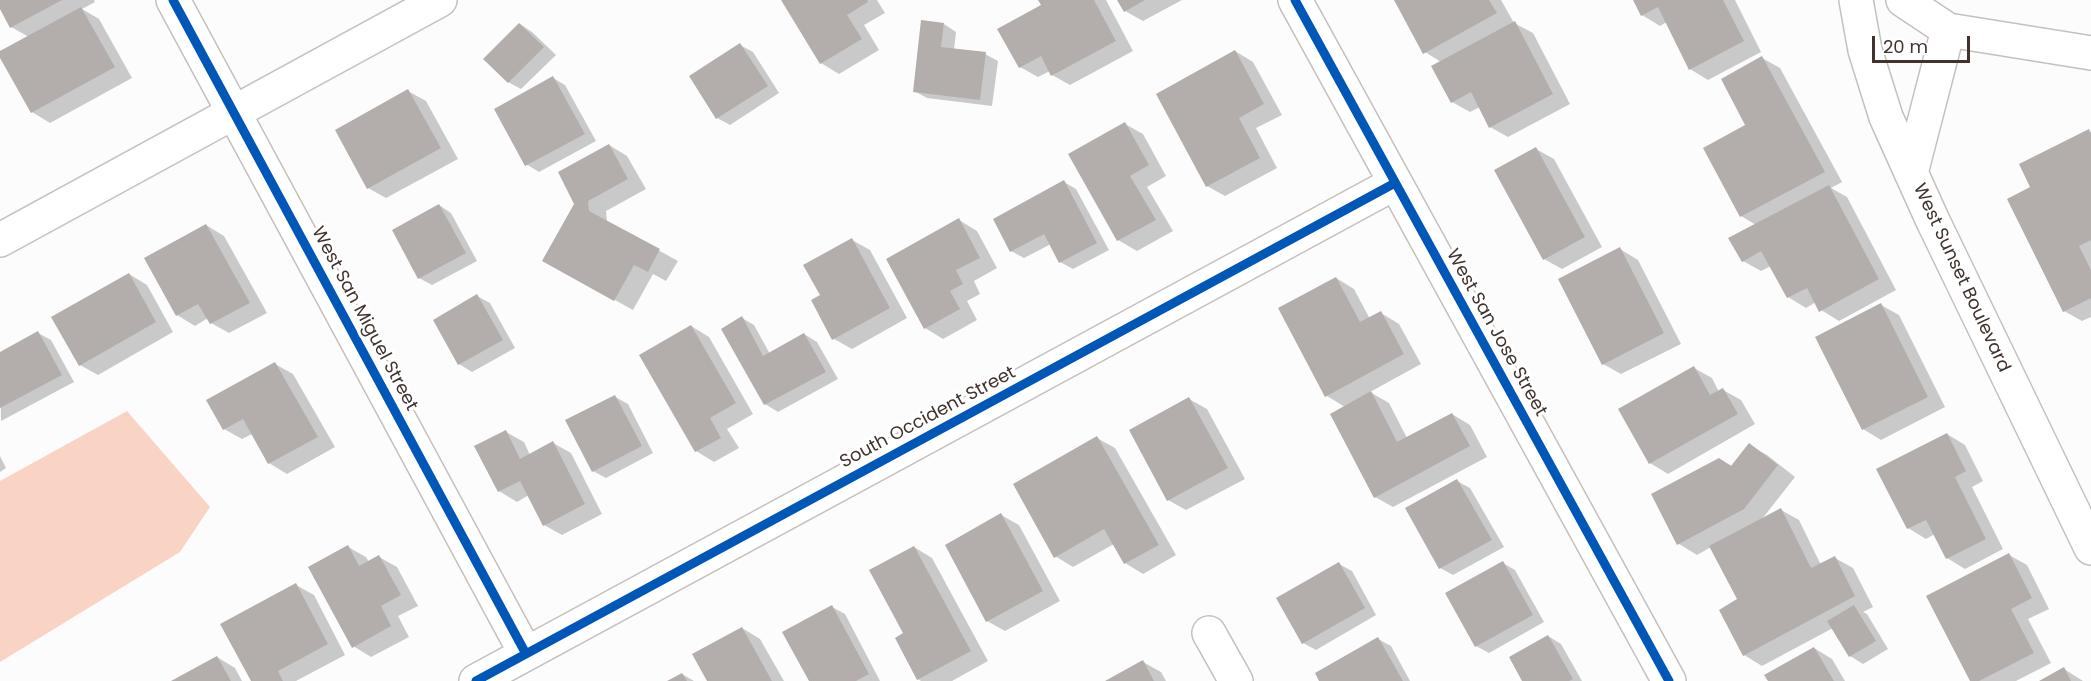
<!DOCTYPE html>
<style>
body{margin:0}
#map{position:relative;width:2091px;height:681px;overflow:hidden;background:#fcfcfc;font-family:Poppins,sans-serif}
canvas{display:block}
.scale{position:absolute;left:1872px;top:36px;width:98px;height:27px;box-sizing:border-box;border:3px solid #40332e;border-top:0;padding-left:8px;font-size:18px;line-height:21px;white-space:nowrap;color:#40332e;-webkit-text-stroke:4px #fff;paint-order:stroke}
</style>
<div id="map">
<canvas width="2091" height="681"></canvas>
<div class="scale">20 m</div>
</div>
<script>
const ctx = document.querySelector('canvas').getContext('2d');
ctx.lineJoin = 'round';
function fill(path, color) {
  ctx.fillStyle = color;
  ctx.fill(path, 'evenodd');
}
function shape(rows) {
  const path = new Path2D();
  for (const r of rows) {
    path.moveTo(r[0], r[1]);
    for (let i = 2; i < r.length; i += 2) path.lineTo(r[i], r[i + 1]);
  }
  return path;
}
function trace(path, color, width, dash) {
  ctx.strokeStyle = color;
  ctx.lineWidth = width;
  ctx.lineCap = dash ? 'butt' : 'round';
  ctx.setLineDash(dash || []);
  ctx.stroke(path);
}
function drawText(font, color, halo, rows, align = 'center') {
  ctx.font = font + ' Poppins,sans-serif';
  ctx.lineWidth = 6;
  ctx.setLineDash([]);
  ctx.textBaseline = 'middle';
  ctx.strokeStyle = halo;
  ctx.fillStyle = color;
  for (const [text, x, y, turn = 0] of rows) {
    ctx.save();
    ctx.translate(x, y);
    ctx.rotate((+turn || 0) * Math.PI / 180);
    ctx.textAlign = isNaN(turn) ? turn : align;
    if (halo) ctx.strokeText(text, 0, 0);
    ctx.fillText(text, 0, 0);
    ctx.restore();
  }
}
const water = shape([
 [127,411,210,507,180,552,0,662,0,481]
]);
const shadow = shape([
 [0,0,94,0,95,2,82,9,99,19,132,78,50,123,32,112,0,55,0,53,29,37,11,27,0,6],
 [783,0,877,0,885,13,864,25,879,50,839,74,821,63],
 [1040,0,1106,0,1133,51,1070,85,1052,75,1050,71,1038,77,1020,67,1043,6],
 [1119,0,1182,0,1143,21,1125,11],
 [1396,0,1501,0,1514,23,1533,33,1570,104,1508,137,1490,127,1480,107,1470,112,1452,102,1441,62,1425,52],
 [1634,0,1735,0,1761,52,1708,80,1690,69,1667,22,1660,26,1642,15],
 [520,24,532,32,556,55,521,89,508,82],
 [944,24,956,32,954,50,985,54,998,61,992,106,927,98,914,91],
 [740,45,753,52,779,93,730,125,717,118],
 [1235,51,1253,62,1282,115,1256,128,1277,168,1225,196,1207,186],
 [1762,58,1780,68,1842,182,1831,188,1847,197,1896,290,1839,321,1821,310,1816,302,1806,308,1788,297,1771,266,1761,271,1743,261,1756,225,1741,216,1747,126],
 [553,78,565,85,596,141,539,172,526,164],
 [408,91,426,101,458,159,386,198,368,188],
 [1125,124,1143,134,1166,176,1147,187,1173,231,1137,251,1118,240,1070,155],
 [2089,131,2091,132,2091,317,2082,321,2064,311,2032,188],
 [609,145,627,156,646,189,606,211,607,222,678,261,666,281,653,274,633,310,544,261],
 [1536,149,1554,159,1602,247,1562,269,1544,259],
 [1064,182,1076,189,1109,250,1073,269,1060,262,1051,244,1024,258,1011,251],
 [439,205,451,213,477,261,432,285,419,278],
 [959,220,977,231,997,268,974,281,980,294,967,301,977,320,943,339,925,328],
 [206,225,224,236,267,313,229,333,211,323,208,318,195,326,177,315],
 [852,240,870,250,907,318,852,349,834,339,822,296],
 [1620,249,1638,260,1681,344,1621,374,1603,364],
 [129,274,147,285,173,332,98,375,80,365],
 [1336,278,1354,289,1370,319,1381,313,1399,324,1421,364,1370,392,1389,403,1407,438,1452,414,1470,425,1487,457,1393,507,1375,497,1345,407,1327,396],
 [477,296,490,303,515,348,472,372,459,364,435,321],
 [1881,305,1899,315,1945,407,1881,440,1863,429],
 [742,318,754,325,770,354,804,334,817,342,838,379,778,412,765,404],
 [691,326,709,337,753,414,727,429,739,448,714,462,696,451],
 [38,333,51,340,74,382,1,421,0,354],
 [275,364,293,374,335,447,287,474,269,463,252,434,242,439,224,429],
 [1694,368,1712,378,1719,392,1723,390,1741,400,1755,424,1668,474,1650,463],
 [615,397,628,404,653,453,606,478,593,471],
 [1189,399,1207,409,1245,479,1186,510,1168,500],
 [506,432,524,442,530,455,553,443,571,453,602,514,562,535,544,525,529,495,517,502,499,491,476,447],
 [1947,434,1965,445,1983,481,1972,487,2003,549,1965,569,1947,558,1935,534,1926,539,1908,528],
 [1097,438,1115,448,1176,555,1143,574,1125,563,1114,544,1073,567,1055,556],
 [1749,445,1767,455,1795,477,1762,519,1781,510,1799,520,1821,565,1835,558,1853,568,1873,607,1863,612,1867,614,1888,649,1863,664,1850,656,1833,628,1762,666,1744,655,1721,610,1739,600,1711,547,1697,555,1679,544,1653,495,1719,459,1732,466],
 [0,456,6,468,0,472],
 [1457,481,1470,488,1504,547,1453,575,1440,568],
 [1001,515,1019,525,1060,601,1005,631,987,621],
 [348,547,366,557,369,562,379,557,397,567,418,606,398,616,409,637,371,657,353,646],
 [914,547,932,558,988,661,952,681,921,681,918,679,905,634],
 [2009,555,2027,565,2049,609,2028,619,2051,663,2016,681,1972,681],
 [1503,563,1515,570,1544,622,1489,653,1476,646],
 [1339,564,1352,571,1376,615,1316,650,1303,643],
 [296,585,314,595,345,655,296,681,253,681],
 [832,607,845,614,880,681,811,681],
 [742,628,760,639,784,681,709,681],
 [1548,636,1561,644,1582,681,1524,681],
 [1378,639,1391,646,1410,681,1321,681],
 [1814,648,1832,659,1845,681,1769,681],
 [217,657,235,668,242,681,174,681],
 [1143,662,1161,672,1166,681,1108,681],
 [2064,669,2083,681,2042,681],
 [682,674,694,681,670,681]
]);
const building = shape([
 [0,0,62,0,10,28,0,9],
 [781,0,867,0,868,2,847,15,862,39,820,64],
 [1038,0,1094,0,1116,41,1051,76,1041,56,1019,68,997,29,1041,5],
 [1117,0,1145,0,1124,12],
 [1394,0,1489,0,1497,13,1423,54],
 [1633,0,1723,0,1744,41,1689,70,1658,7,1641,16],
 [81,7,115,67,31,113,0,58,0,51],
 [921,20,944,23,941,47,986,52,980,100,913,92],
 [1515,21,1553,94,1489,128,1471,92,1451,103,1431,66],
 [519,23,544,47,508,83,483,59],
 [740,43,768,86,716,119,689,76],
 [1235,50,1264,104,1239,118,1260,158,1206,187,1156,94],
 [1762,56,1825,172,1740,217,1703,148,1745,125,1721,79],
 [553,76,585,134,525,166,494,109],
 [408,89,441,148,367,189,335,130],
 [1125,122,1149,165,1130,176,1156,220,1117,241,1068,154],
 [2089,129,2091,134,2091,240,2079,246,2091,270,2091,298,2063,312,2007,199,2030,187,2019,164],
 [609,144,628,179,588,201,589,211,660,249,648,272,634,265,614,301,542,261,574,204,558,172],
 [1536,147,1585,237,1543,260,1494,170],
 [1064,180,1097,243,1059,263,1044,234,1010,252,993,219],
 [1829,185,1879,279,1819,312,1807,288,1787,298,1761,251,1742,262,1728,238],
 [439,204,466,253,418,279,392,230],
 [959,218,980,258,956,270,963,284,950,291,960,309,924,329,886,259],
 [206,224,250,303,210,324,198,304,176,316,144,258],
 [852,238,890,308,832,340,811,300,820,295,803,265],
 [1620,247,1664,333,1602,365,1558,279],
 [129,273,156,322,79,366,51,317],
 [1336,277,1360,322,1381,311,1404,354,1325,397,1278,308],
 [477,294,503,340,458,365,433,320],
 [1881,303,1928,397,1862,430,1815,337],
 [742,316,763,356,804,333,826,372,764,405,721,329],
 [691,325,736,403,710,418,721,438,695,452,639,355],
 [38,331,62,375,0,408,0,352],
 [275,362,318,437,268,464,243,419,223,430,206,400],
 [1694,366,1710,395,1723,388,1738,414,1649,464,1618,409],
 [1371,391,1397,442,1452,413,1470,446,1374,498,1330,414],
 [615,395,642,446,592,472,565,420],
 [1189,397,1228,468,1167,501,1129,430],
 [506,430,520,459,553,441,585,504,543,526,520,481,498,492,474,446],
 [1947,433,1966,471,1955,477,1986,539,1946,559,1926,520,1907,529,1876,469],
 [1097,436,1159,545,1124,564,1104,529,1054,558,1013,484],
 [1749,443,1778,465,1744,509,1677,545,1651,494,1719,458,1731,466],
 [1457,479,1492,540,1439,569,1405,508],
 [1781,508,1811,568,1835,556,1855,596,1743,656,1719,610,1737,599,1709,546],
 [1001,513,1043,591,986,622,945,545],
 [348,545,359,566,379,555,401,595,381,606,391,626,352,648,308,567],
 [914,546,971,651,917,680,895,638,903,633,869,570],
 [2009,553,2032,598,2011,609,2034,653,1979,681,1970,681,1926,596],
 [1503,561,1533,615,1475,647,1445,593],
 [1339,562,1365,608,1302,644,1276,598],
 [296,583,328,644,278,671,283,681,251,681,220,624],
 [832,605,869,674,856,681,809,681,782,632],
 [1854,605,1876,641,1849,657,1827,621],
 [742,627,772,681,707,681,692,654],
 [1548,635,1573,679,1569,681,1522,681,1509,657],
 [1378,637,1403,681,1319,681,1315,673],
 [1814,647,1834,681,1768,681,1764,675],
 [217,656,231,681,171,681],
 [1143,660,1154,681,1105,681],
 [2064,667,2071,681,2039,681],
 [682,673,687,681,667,681]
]);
const street = shape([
 [173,0,526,654],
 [1295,0,1669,681],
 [1856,0,1865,50,1886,117,1932,219,2091,548],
 [1903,0,1948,30,2091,53],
 [1911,173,1948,30],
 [1209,633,1236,681],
 [476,681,1395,183]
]);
const secondary = shape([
 [0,240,440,0]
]);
const cycleway = shape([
 [173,0,526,654],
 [1295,0,1669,681],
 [476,681,1395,183]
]);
const streetNames = [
 ["West Sunset Boulevard",1961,278,65],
 ["West San Miguel Street",364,319,62],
 ["West San Jose Street",1496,333,61],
 ["South Occident Street",928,418,-28]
];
fill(water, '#f9d4c4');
fill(shadow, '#0003');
fill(building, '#b3adab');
trace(street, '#c6c0bd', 36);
trace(secondary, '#c6c0bd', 36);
trace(street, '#fff', 33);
trace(secondary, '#fff', 33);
trace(cycleway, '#0057b8', 9);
drawText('18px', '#40332e', '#fff', streetNames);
</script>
